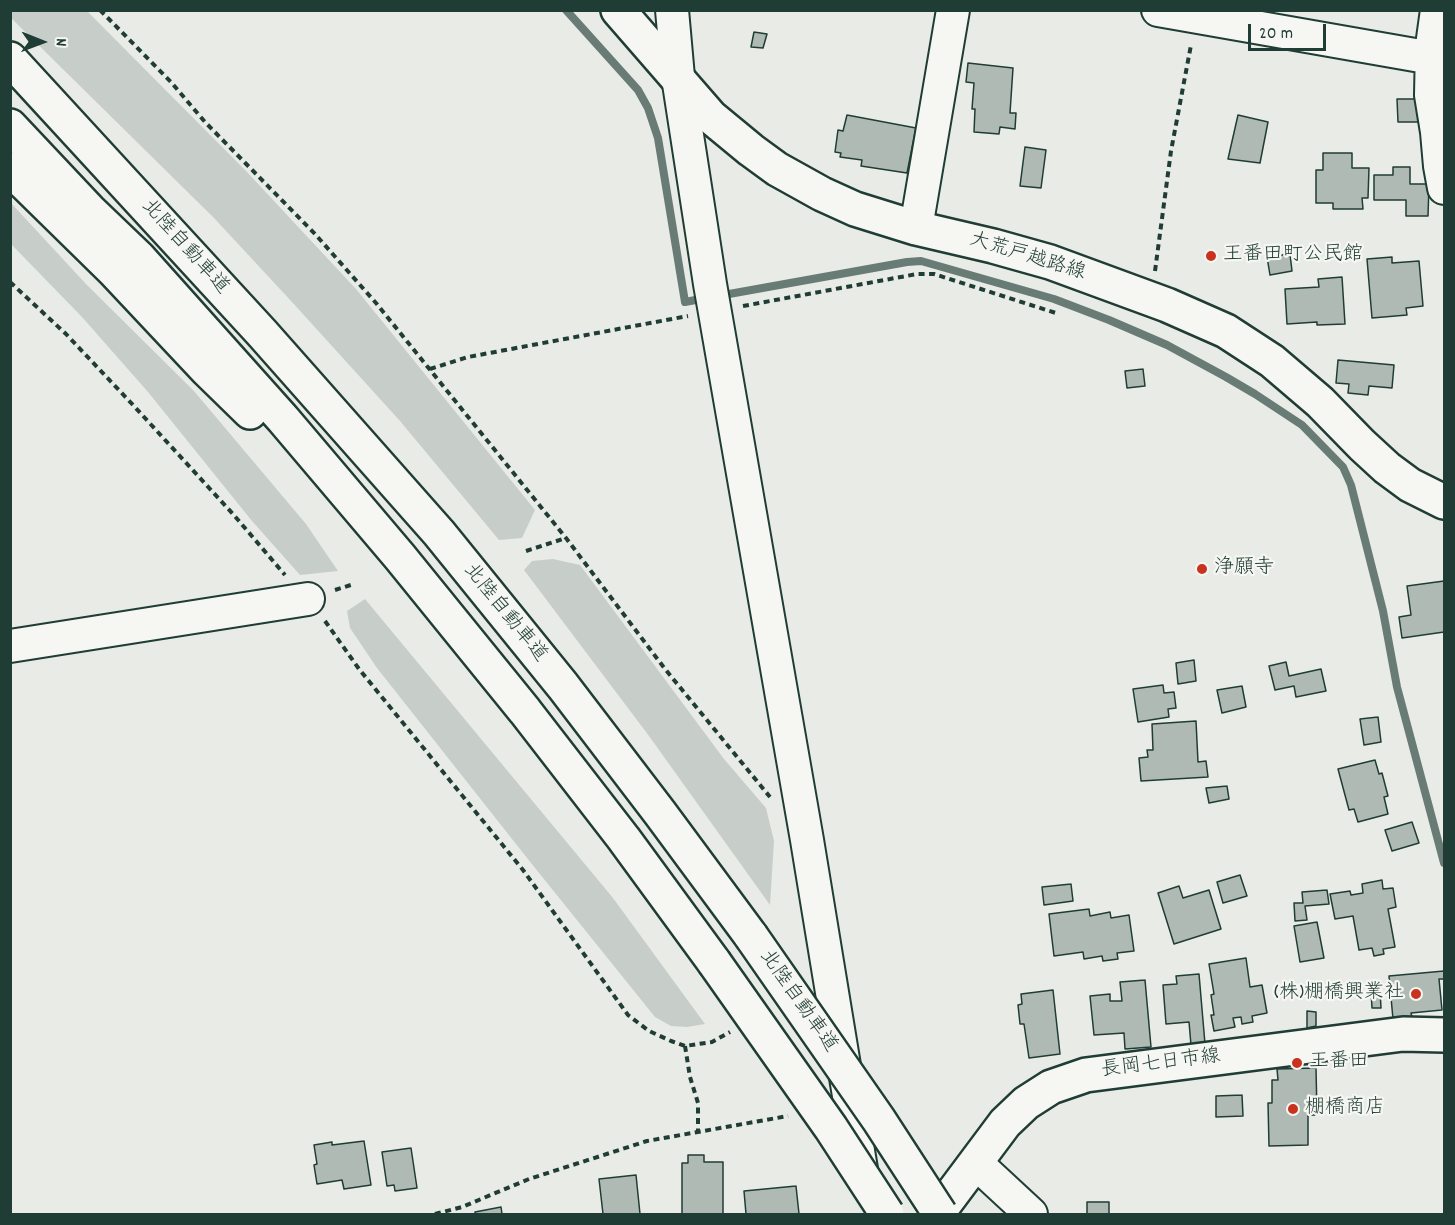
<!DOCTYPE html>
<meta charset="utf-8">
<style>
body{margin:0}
#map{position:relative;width:1455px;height:1225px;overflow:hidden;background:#e9ebe7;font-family:Dekko,sans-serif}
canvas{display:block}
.frame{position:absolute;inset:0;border:12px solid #1f3d34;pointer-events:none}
.north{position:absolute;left:12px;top:12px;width:60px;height:60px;-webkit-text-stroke:4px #f6f6f2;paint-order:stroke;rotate:91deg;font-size:16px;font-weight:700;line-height:24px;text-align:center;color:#1f3d34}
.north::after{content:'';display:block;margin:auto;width:21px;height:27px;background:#1f3d34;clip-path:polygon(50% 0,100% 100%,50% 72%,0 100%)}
.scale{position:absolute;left:1248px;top:24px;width:78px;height:27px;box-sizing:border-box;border:3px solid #1f3d34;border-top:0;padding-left:8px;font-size:18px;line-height:21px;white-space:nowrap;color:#1f3d34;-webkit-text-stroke:4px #f6f6f2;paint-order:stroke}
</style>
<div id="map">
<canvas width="1455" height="1225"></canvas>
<div class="frame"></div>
<div class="north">N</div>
<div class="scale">20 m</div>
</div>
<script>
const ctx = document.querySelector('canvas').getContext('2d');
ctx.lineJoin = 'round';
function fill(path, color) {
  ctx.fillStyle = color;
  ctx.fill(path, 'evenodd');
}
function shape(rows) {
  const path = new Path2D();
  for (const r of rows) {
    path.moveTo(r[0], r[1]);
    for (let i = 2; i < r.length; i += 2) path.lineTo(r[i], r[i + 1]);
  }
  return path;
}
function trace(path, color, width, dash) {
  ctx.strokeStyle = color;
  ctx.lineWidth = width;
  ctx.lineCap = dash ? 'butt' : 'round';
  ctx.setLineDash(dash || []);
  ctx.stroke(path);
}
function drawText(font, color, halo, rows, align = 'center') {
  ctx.font = font + ' Dekko,"Klee One",sans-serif';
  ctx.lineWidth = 4.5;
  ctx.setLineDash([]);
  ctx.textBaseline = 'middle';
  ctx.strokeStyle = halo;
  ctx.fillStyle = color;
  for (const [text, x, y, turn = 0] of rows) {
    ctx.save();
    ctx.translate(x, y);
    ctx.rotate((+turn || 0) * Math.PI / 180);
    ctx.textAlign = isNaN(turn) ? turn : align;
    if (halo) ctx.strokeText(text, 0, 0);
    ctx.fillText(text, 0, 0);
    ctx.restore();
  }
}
const green = shape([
 [10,11,87,11,247,172,356,289,535,510,522,538,499,540,400,421,292,302,214,218,11,18],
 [11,203,86,284,194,391,306,524,338,571,300,575,252,521,148,392,82,317,11,244],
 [553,559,580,565,724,759,766,808,774,841,770,905,649,736,524,570,532,561],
 [365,599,613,898,705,1024,687,1027,671,1026,655,1017,531,863,377,668,350,628,347,611]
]);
const stream = shape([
 [566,10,638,90,648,108,658,138,685,302,706,298],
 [718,296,907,262,921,261,1054,299,1109,320,1167,345,1226,377,1255,394,1302,425,1343,467,1351,485,1383,611,1397,687,1444,863]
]);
const building = shape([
 [754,32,767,34,763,48,751,47,754,32],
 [968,63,1013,68,1010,113,1016,113,1015,129,1000,127,999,134,974,132,975,109,972,109,974,83,966,82,968,63],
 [1397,99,1419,99,1420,122,1398,122,1397,99],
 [847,115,916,128,907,173,861,166,862,160,840,157,841,153,835,152,838,130,843,131,847,115],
 [1238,115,1268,122,1260,163,1228,159,1238,115],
 [1025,147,1046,150,1041,188,1020,186,1025,147],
 [1323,153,1352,153,1352,168,1369,168,1368,198,1362,198,1363,209,1333,209,1333,203,1316,203,1316,170,1323,170,1323,153],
 [1393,167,1410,167,1410,184,1429,184,1428,216,1406,216,1406,200,1374,200,1374,175,1393,175,1393,167],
 [1290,254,1292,271,1270,275,1267,257,1290,254],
 [1392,257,1392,263,1419,261,1423,306,1406,308,1407,315,1372,318,1367,259,1392,257],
 [1342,277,1345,324,1317,325,1317,322,1287,324,1285,289,1319,287,1318,279,1342,277],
 [1338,360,1394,365,1392,388,1369,386,1368,395,1348,393,1349,384,1336,383,1338,360],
 [1143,369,1145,386,1127,388,1125,371,1143,369],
 [1444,581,1444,632,1402,638,1399,617,1411,615,1407,586,1444,581],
 [1194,660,1196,681,1178,684,1176,663,1194,660],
 [1286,662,1289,676,1321,669,1326,691,1296,697,1294,686,1275,690,1269,666,1286,662],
 [1163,685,1164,693,1174,692,1176,708,1168,709,1169,717,1138,722,1133,689,1163,685],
 [1242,686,1246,707,1222,713,1217,690,1242,686],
 [1378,717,1381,742,1364,745,1360,719,1378,717],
 [1196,721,1198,762,1206,761,1208,777,1141,781,1139,758,1148,757,1147,750,1153,750,1152,724,1196,721],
 [1375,760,1379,774,1382,773,1388,796,1384,797,1388,814,1358,822,1354,809,1349,810,1338,769,1375,760],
 [1227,786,1229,799,1209,803,1206,788,1227,786],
 [1412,822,1419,843,1392,851,1385,830,1412,822],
 [1240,875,1247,896,1223,903,1217,882,1240,875],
 [1382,880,1383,889,1393,888,1396,907,1388,909,1395,947,1383,949,1384,954,1374,956,1372,948,1359,950,1353,916,1335,919,1330,894,1350,891,1351,895,1363,893,1362,884,1382,880],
 [1071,884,1073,901,1044,905,1042,887,1071,884],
 [1179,886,1183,898,1209,890,1221,929,1174,944,1158,893,1179,886],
 [1327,890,1329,904,1305,906,1307,920,1295,921,1294,903,1303,903,1302,892,1327,890],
 [1089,909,1090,916,1110,912,1111,918,1129,915,1134,951,1117,953,1118,959,1103,961,1102,956,1084,959,1083,952,1054,956,1049,914,1089,909],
 [1317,922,1324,958,1300,962,1294,926,1317,922],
 [1246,958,1250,987,1262,985,1267,1013,1252,1016,1253,1022,1242,1024,1241,1017,1233,1018,1235,1027,1214,1031,1211,1015,1214,1015,1211,995,1214,994,1209,964,1246,958],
 [1444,971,1444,979,1439,979,1442,1010,1411,1013,1412,1017,1393,1019,1389,976,1444,971],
 [1199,974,1205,1044,1191,1045,1189,1022,1166,1024,1163,985,1177,984,1176,976,1199,974],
 [1145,980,1151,1047,1125,1049,1124,1033,1094,1035,1090,996,1110,994,1110,1001,1122,1001,1120,982,1145,980],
 [1053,990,1060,1054,1029,1058,1024,1024,1020,1024,1018,1005,1022,1004,1021,994,1053,990],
 [1371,990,1380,990,1381,1008,1372,1008,1371,990],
 [1307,1011,1316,1012,1316,1026,1307,1028,1307,1011],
 [1316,1068,1317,1115,1308,1115,1308,1145,1269,1146,1268,1103,1272,1103,1272,1080,1278,1080,1277,1069,1316,1068],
 [1242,1095,1243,1116,1216,1117,1216,1096,1242,1095],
 [364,1141,371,1185,344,1189,342,1180,317,1184,314,1165,317,1164,314,1145,332,1142,332,1145,364,1141],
 [411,1148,417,1188,395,1191,394,1185,387,1186,382,1152,411,1148],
 [688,1155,704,1155,704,1162,723,1162,723,1214,682,1214,682,1163,688,1163,688,1155],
 [636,1175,640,1214,603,1214,599,1179,636,1175],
 [796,1186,799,1214,746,1214,744,1191,796,1186],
 [1087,1202,1109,1202,1109,1214,1087,1214,1087,1202],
 [501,1207,502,1214,475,1214,475,1212,501,1207]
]);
const path = shape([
 [100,10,171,82,205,122,315,234,376,303,566,538,665,669,770,797],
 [1155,271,1171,151,1191,45],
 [10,282,66,334,133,405,233,514,285,575],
 [743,306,917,274,934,274,1059,314],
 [430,369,468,357,688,316],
 [526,551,566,538],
 [335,590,354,584],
 [325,621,359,669,523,870,628,1015,649,1031,671,1041,685,1046,712,1042,730,1032],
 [685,1046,690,1077,698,1103,698,1132],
 [435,1214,462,1207,529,1179,647,1141,788,1116]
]);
const minor = shape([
 [672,10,678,77,710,284,807,840,862,1175],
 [1158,10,1432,58],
 [1437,10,1432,46,1431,95,1437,132,1440,166,1444,188],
 [916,228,953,10],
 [10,646,308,599],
 [976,1163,1031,1214]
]);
const major = shape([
 [618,10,711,117,751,150,777,169,822,194,855,209,916,228,993,246,1050,262,1167,305,1226,331,1272,361,1320,402,1362,445,1387,468,1410,485,1444,502],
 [937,1214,1005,1123,1026,1103,1051,1087,1086,1075,1403,1034,1444,1035]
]);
const highway = shape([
 [10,59,262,333,439,533,563,686,660,813,751,936],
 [10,126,91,212,139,258,283,419,400,557,525,711,624,839,714,962],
 [10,169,114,271,207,370,250,412]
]);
const highwayBridge = shape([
 [751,936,879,1120,940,1214],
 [714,962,831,1128,887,1214]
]);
const markers = [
 [1211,256,6,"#c8321e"],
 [1202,569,6,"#c8321e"],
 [1416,994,6,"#c8321e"],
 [1297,1063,6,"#c8321e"],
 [1293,1109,6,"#c8321e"]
];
const streetNames = [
 ["北陸自動車道",184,248,48],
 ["大荒戸越路線",1027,258,17],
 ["北陸自動車道",504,614,51],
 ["北陸自動車道",797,1002,55],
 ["長岡七日市線",1161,1065,-7]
];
const poiNames = [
 ["王番田町公民館",1223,256],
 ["浄願寺",1214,569],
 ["(株)棚橋興業社",1404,994,"right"],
 ["王番田",1309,1063],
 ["棚橋商店",1305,1109]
];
fill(green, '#c7cec9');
trace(stream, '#687c75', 8);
fill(building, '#b0bab5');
trace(building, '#1f3d34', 1.5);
trace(minor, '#1f3d34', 36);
trace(major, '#1f3d34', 38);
trace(highway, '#1f3d34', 38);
trace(path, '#1f3d34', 4, [6, 4.5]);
trace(minor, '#f6f6f2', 32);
trace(major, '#f6f6f2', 33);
trace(highway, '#f6f6f2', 33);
trace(highwayBridge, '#1f3d34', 38, []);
trace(highwayBridge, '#f6f6f2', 33);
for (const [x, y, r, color] of markers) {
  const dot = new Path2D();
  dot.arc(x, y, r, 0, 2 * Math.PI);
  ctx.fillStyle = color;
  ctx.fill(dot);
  trace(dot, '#f6f6f2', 2);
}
drawText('20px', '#1f3d34', '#f6f6f2', streetNames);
drawText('20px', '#1f3d34', '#f6f6f2', poiNames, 'left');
</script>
